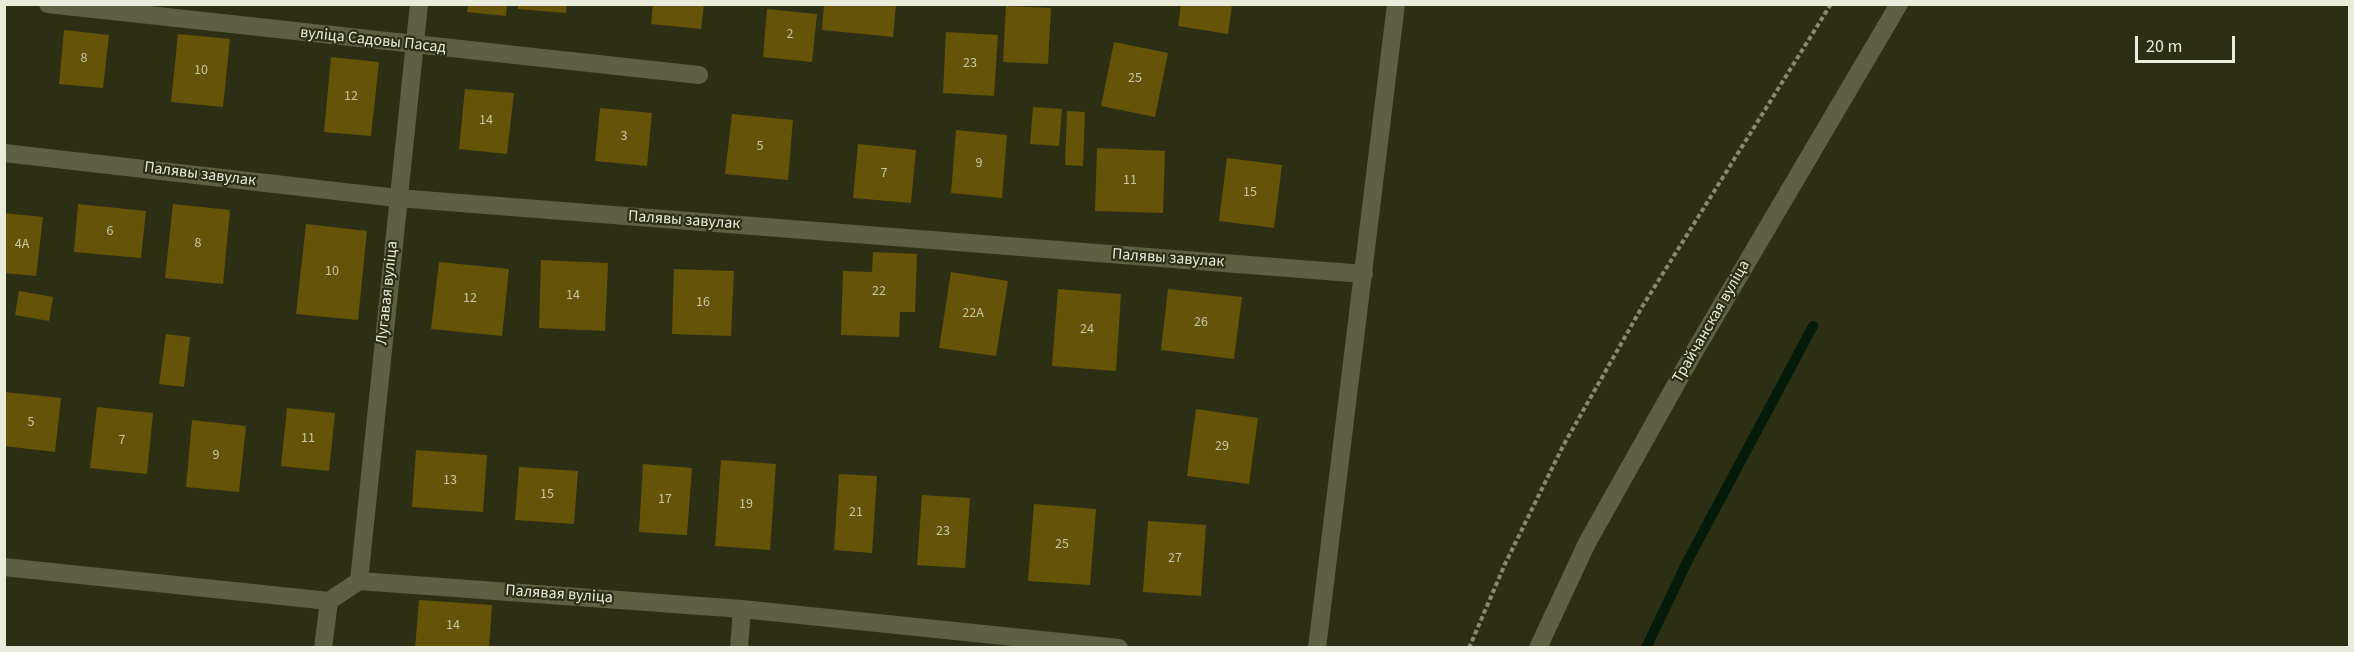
<!DOCTYPE html>
<meta charset="utf-8">
<style>
body{margin:0}
#map{position:relative;width:2354px;height:652px;overflow:hidden;background:#2d2f14;font-family:"Source Sans 3",sans-serif}
canvas{display:block}
.frame{position:absolute;inset:0;border:6px solid #e9ebdb;pointer-events:none}
.scale{position:absolute;left:2135px;top:36px;width:100px;height:27px;box-sizing:border-box;border:3px solid #e9ebdb;border-top:0;padding-left:8px;font-size:18px;line-height:21px;white-space:nowrap;color:#e9ebdb;-webkit-text-stroke:4px #2d2f14;paint-order:stroke}
</style>
<div id="map">
<canvas width="2354" height="652"></canvas>
<div class="frame"></div>
<div class="scale">20 m</div>
</div>
<script>
const ctx = document.querySelector('canvas').getContext('2d');
ctx.lineJoin = 'round';
function shape(rows) {
  const path = new Path2D();
  for (const r of rows) {
    path.moveTo(r[0], r[1]);
    for (let i = 2; i < r.length; i += 2) path.lineTo(r[i], r[i + 1]);
  }
  return path;
}
function trace(path, color, width, dash) {
  ctx.strokeStyle = color;
  ctx.lineWidth = width;
  ctx.lineCap = dash ? 'butt' : 'round';
  ctx.setLineDash(dash || []);
  ctx.stroke(path);
}
function fill(path, color) {
  ctx.fillStyle = color;
  ctx.fill(path, 'evenodd');
}
function drawText(font, color, halo, rows, align = 'center') {
  ctx.font = font + ' "Source Sans 3",sans-serif';
  ctx.lineWidth = 4.5;
  ctx.setLineDash([]);
  ctx.textBaseline = 'middle';
  ctx.strokeStyle = halo;
  ctx.fillStyle = color;
  for (const [text, x, y, turn = 0] of rows) {
    ctx.save();
    ctx.translate(x, y);
    ctx.rotate((+turn || 0) * Math.PI / 180);
    ctx.textAlign = isNaN(turn) ? turn : align;
    if (halo) ctx.strokeText(text, 0, 0);
    ctx.fillText(text, 0, 0);
    ctx.restore();
  }
}
const stream = shape([
 [1646,648,1687,562,1813,326]
]);
const building = shape([
 [468,4,507,4,506,16,467,12],
 [518,4,567,4,566,13,518,9],
 [653,4,704,4,701,29,651,24],
 [824,4,896,4,893,37,822,30],
 [1181,4,1232,4,1228,34,1178,26],
 [1006,6,1051,8,1048,64,1003,62],
 [767,9,817,14,812,62,763,57],
 [64,30,109,35,103,88,59,84],
 [946,32,998,35,994,96,943,93],
 [178,34,230,39,223,107,171,102],
 [1114,42,1168,53,1155,117,1101,106],
 [331,57,379,62,371,136,324,132],
 [465,89,514,93,507,154,459,149],
 [1033,107,1062,109,1059,146,1030,144],
 [600,108,652,113,647,166,595,161],
 [1067,111,1085,112,1083,166,1065,165],
 [732,114,793,120,788,180,725,174],
 [956,130,1007,135,1002,198,951,193],
 [858,144,916,150,911,203,853,198],
 [1097,148,1165,151,1163,213,1095,211],
 [1227,158,1282,165,1274,228,1219,221],
 [78,204,146,211,141,258,74,252],
 [173,204,230,210,223,284,165,278],
 [4,213,43,217,36,276,4,273],
 [306,224,367,231,358,320,296,314],
 [873,252,917,254,915,312,900,312,899,337,841,335,843,271,872,272],
 [541,260,608,263,605,331,539,328],
 [439,262,509,269,502,336,431,329],
 [674,269,734,271,731,336,672,334],
 [951,272,1008,281,996,356,939,348],
 [1058,289,1121,294,1116,371,1052,366],
 [1168,289,1242,297,1234,359,1161,350],
 [19,291,53,297,49,321,15,315],
 [166,334,190,337,184,387,159,384],
 [5,392,61,398,55,452,4,446],
 [97,407,153,413,147,474,90,468],
 [287,408,335,413,329,471,281,466],
 [1196,409,1258,418,1249,484,1187,476],
 [192,420,246,426,239,492,186,487],
 [416,450,487,455,483,512,412,507],
 [721,460,776,464,770,550,715,546],
 [643,464,692,468,687,535,639,532],
 [519,467,578,471,574,524,515,520],
 [839,474,877,476,872,553,834,550],
 [922,495,970,498,965,568,917,565],
 [1034,504,1096,509,1090,585,1028,581],
 [1148,521,1206,525,1201,596,1143,592],
 [419,600,492,605,489,648,415,648]
]);
const path = shape([
 [1469,648,1505,564,1563,446,1642,307,1831,4]
]);
const minor = shape([
 [48,4,699,75],
 [4,153,397,198,1364,274],
 [4,567,329,601,359,581,742,609,1119,648],
 [359,581,419,4],
 [323,648,329,601],
 [739,648,742,609],
 [1317,648,1396,4]
]);
const tertiary = shape([
 [1538,648,1587,543,1693,354,1899,4]
]);
const numberNames = [
 ["2",790,35],
 ["8",84,59],
 ["23",970,64],
 ["10",201,71],
 ["25",1135,79],
 ["12",351,97],
 ["14",486,121],
 ["3",624,137],
 ["5",760,147],
 ["9",979,164],
 ["7",884,174],
 ["11",1130,181],
 ["15",1250,193],
 ["6",110,232],
 ["8",198,244],
 ["4А",22,245],
 ["10",332,272],
 ["22",879,292],
 ["14",573,296],
 ["12",470,299],
 ["16",703,303],
 ["22А",973,314],
 ["26",1201,323],
 ["24",1087,330],
 ["5",31,423],
 ["11",308,439],
 ["7",122,441],
 ["29",1222,447],
 ["9",216,456],
 ["13",450,481],
 ["15",547,495],
 ["17",665,500],
 ["19",746,505],
 ["21",856,513],
 ["23",943,532],
 ["25",1062,545],
 ["27",1175,559],
 ["14",453,626]
];
const streetNames = [
 ["вуліца Садовы Пасад",373,41,6],
 ["Палявы завулак",200,175,7],
 ["Палявы завулак",684,221,4],
 ["Палявы завулак",1168,259,4],
 ["Лугавая вуліца",388,293,-84],
 ["Трайчанская вуліца",1712,322,-60],
 ["Палявая вуліца",559,595,4]
];
trace(stream, '#051b09', 10);
fill(building, '#655307');
trace(path, '#878973', 4, [4.5, 3]);
trace(minor, '#5e6044', 18);
trace(tertiary, '#5e6044', 18);
drawText('14px', '#c8c5a6', null, numberNames);
drawText('16px', '#e9ebdb', '#2d2f14', streetNames);
</script>
